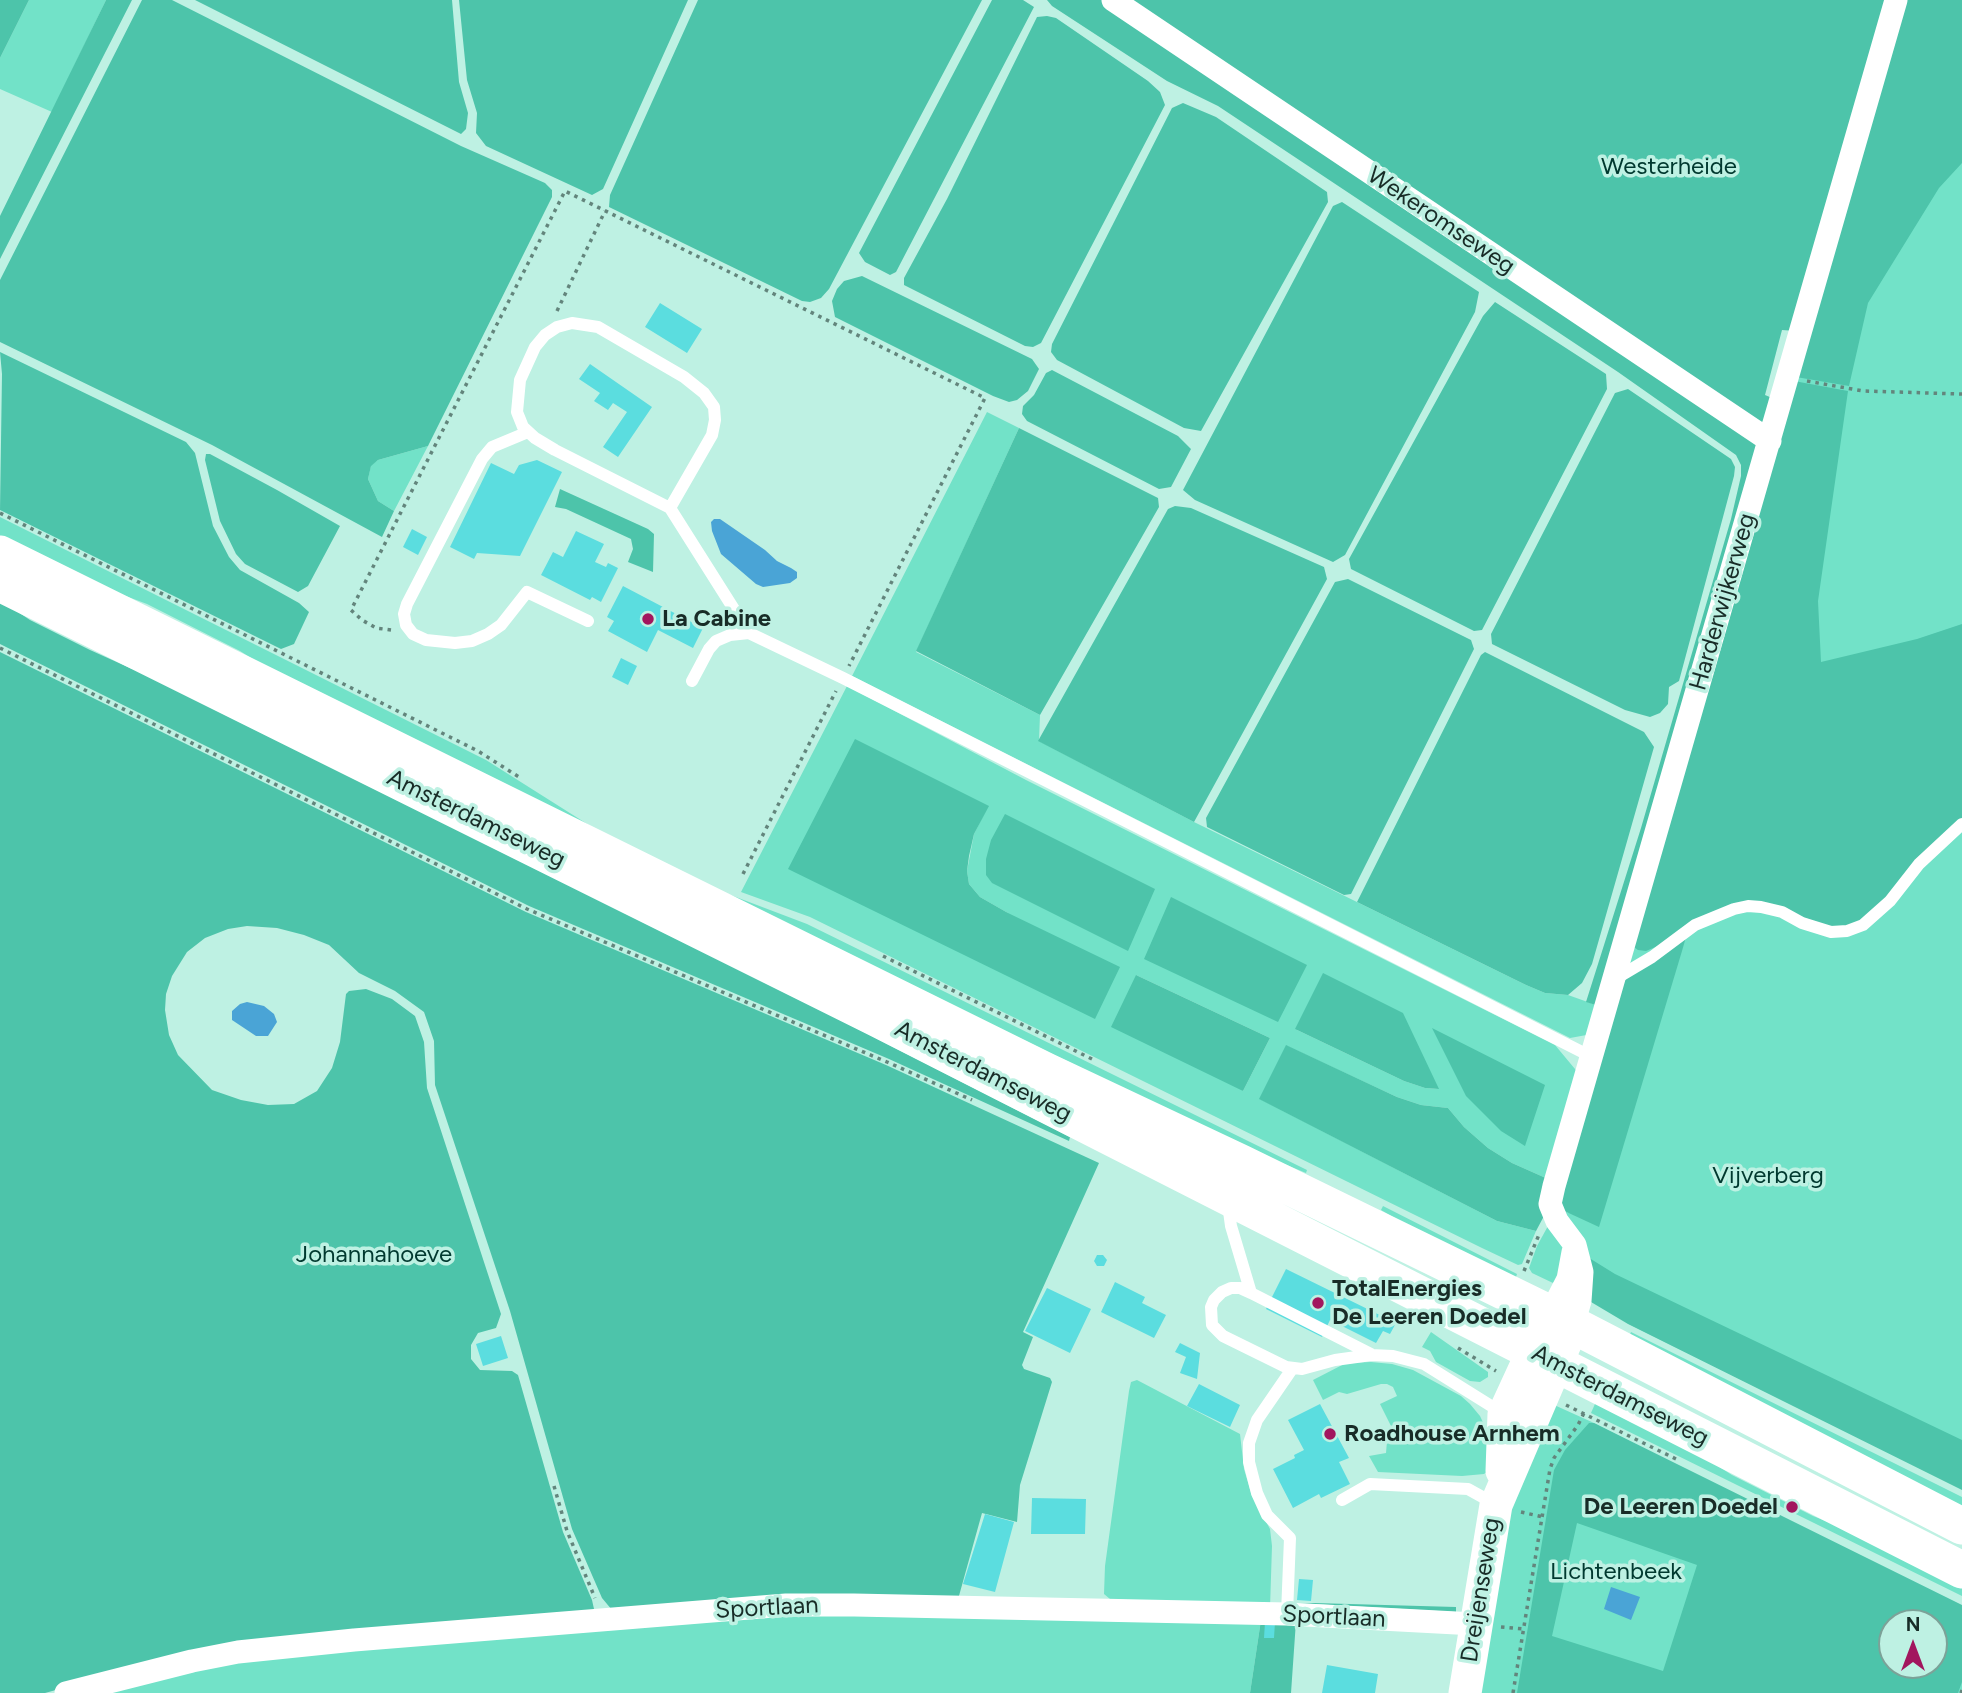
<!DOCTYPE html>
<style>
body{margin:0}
#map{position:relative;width:1962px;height:1693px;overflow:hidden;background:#bef1e3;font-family:Figtree,sans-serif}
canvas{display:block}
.north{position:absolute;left:1878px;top:1609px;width:70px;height:70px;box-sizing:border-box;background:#bef1e3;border:2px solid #7ca298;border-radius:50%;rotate:0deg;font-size:19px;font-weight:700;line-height:28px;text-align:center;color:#182c27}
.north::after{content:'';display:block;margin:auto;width:24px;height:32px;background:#a2165e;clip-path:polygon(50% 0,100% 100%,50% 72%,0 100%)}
</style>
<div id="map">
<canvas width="1962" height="1693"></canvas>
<div class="north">N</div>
</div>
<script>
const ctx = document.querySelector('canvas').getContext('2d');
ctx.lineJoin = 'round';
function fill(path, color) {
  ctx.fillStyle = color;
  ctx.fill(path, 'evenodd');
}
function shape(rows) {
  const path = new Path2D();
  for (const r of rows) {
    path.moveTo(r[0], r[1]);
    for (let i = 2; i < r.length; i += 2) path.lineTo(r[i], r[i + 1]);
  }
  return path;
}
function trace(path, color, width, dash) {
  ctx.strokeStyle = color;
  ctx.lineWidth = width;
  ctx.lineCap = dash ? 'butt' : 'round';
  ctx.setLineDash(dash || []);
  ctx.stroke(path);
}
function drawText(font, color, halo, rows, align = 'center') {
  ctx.font = font + ' Figtree,sans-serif';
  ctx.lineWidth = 7;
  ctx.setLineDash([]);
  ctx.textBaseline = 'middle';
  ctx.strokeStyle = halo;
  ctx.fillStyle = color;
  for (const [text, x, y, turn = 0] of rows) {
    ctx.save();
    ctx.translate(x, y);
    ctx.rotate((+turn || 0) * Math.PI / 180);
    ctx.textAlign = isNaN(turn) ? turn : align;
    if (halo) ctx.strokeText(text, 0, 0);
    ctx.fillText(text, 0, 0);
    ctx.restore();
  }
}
const green = shape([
 [29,0,106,0,52,112,0,89,0,58],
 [1902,0,1962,0,1962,1489,1629,1324,1560,1209,1569,1213,1561,1190],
 [987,412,1019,428,916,652,1040,715,1039,741,1194,822,1526,985,1545,993,1568,995,1599,1006,1592,1034,1570,1038,852,676],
 [428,446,394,511,378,501,368,479,371,465,378,460],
 [0,517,486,760,592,827,720,891,807,924,1307,1170,1306,1173,1253,1151,308,694,240,651,147,604,64,573,0,541],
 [847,686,1026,780,1555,1045,1580,1075,1548,1179,1512,1163,1488,1148,1464,1127,1448,1108,1421,1105,1397,1097,1287,1046,1260,1099,1497,1221,1536,1231,1522,1264,1518,1265,1482,1248,810,917,741,892],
 [988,806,974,834,967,871,969,884,980,897,1008,913,789,869],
 [1136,975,1270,1038,1243,1091],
 [1295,1029,1426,1064,1438,1089,1425,1088,1404,1081],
 [1383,1206,1517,1274,1514,1283,1441,1245,1381,1210],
 [1548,1226,1564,1241,1562,1273,1553,1283,1532,1273,1529,1268,1537,1246],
 [1431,1332,1488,1372,1488,1377,1480,1382,1470,1381,1436,1362,1430,1351,1422,1347],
 [1631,1332,1962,1497,1962,1513,1627,1341],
 [1371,1362,1392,1364,1413,1370,1461,1396,1470,1404,1480,1416,1488,1433,1490,1469,1484,1474,1462,1476,1378,1472,1369,1456,1386,1453,1387,1441,1393,1430,1380,1404,1397,1396,1393,1387,1387,1384,1381,1384,1347,1394,1339,1392,1323,1400,1313,1380,1346,1363],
 [1137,1380,1240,1434,1244,1469,1252,1496,1270,1529,1272,1546,1270,1608,1110,1599,1104,1594,1105,1566,1129,1391,1131,1382],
 [1598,1397,1660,1429,1732,1475,1813,1516,1898,1550,1962,1582,1962,1596,1591,1413],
 [1552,1404,1594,1423,1962,1613,1962,1693,1474,1693,1503,1516],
 [1892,1623,1934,1623,1934,1665,1892,1665],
 [786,1610,1261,1620,1250,1693,87,1693,239,1658]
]);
const forest = shape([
 [0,0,29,0,0,58],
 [106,0,132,0,0,259,0,216],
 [142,0,172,0,461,146,545,183,552,190,552,197,428,446,378,460,371,466,368,479,378,501,394,511,382,537,212,445,0,342,0,280],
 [195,0,452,0,459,82,468,113,466,129,461,134],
 [459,0,688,0,603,189,592,195,486,146,476,133,477,113,467,80],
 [698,0,982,0,829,289,821,298,810,302,802,301,609,207,610,195],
 [992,0,1023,0,1034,7,896,272,890,275,865,262,859,253],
 [1047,0,1106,0,1754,437,1759,453,1599,1006,1586,1002,1641,828,1731,519,1741,476,1741,465,1736,455,1618,372,1218,106,1167,81,1052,6],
 [1121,0,1890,0,1796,331,1782,330,1765,395,1777,400,1764,421,1757,424],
 [1902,0,1962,0,1962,163,1939,188,1868,303,1849,386,1796,377],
 [1047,16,1056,18,1148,81,1160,92,1165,105,1041,343,1033,347,1025,346,904,285,904,278,947,199,1037,17],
 [1183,103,1216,117,1327,192,1328,202,1201,431,1184,428,1057,360,1051,352,1052,344,1172,108],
 [1342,202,1479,292,1475,312,1345,555,1333,562,1195,500,1183,490,1333,206],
 [862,276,1032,359,1039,369,1028,391,1017,400,1009,402,993,396,835,317,832,301,837,289,844,281],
 [1495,302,1606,374,1607,389,1482,630,1474,631,1351,569,1349,559,1483,316],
 [0,352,186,442,195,453,213,526,229,557,240,570,299,603,309,612,294,644,281,649,0,510,2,374],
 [1052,370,1178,436,1191,449,1171,487,1159,489,1027,421,1022,414,1023,406,1034,395,1046,373],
 [1794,381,1848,391,1818,601,1821,662,1917,639,1962,624,1962,820,1888,899,1860,921,1846,927,1830,927,1762,902,1646,951,1638,950,1631,945],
 [1628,389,1731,459,1735,467,1734,476,1679,681,1669,687,1668,704,1660,713,1650,717,1625,710,1492,644,1491,634,1615,393],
 [1019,428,1158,498,1159,507,1040,715,916,651],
 [206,454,210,454,277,490,340,526,308,586,298,592,245,564,236,554,220,521,205,460],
 [560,489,648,529,654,534,653,572,628,562,633,549,631,539,566,509,555,507],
 [1175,506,1191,508,1324,567,1327,579,1194,822,1038,741,1168,509],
 [1348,579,1471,640,1474,649,1351,894,1344,895,1207,827,1206,818,1335,582],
 [0,600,30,620,90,650,130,668,205,697,1070,1137,1069,1141,889,1059,529,906,0,644],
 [0,652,526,912,886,1065,1099,1163,1023,1332,1033,1337,1022,1365,1024,1369,1050,1378,1052,1382,1020,1485,1017,1522,982,1513,957,1603,612,1610,602,1598,572,1529,510,1311,435,1085,434,1041,424,1012,395,991,359,973,329,945,304,935,277,928,247,926,228,929,205,938,187,952,172,976,166,994,165,1010,169,1035,178,1055,212,1090,241,1100,268,1105,294,1104,317,1091,332,1068,340,1042,346,994,349,991,366,989,392,999,415,1016,424,1042,427,1088,501,1314,496,1328,478,1333,471,1345,471,1359,480,1370,512,1371,518,1375,563,1532,592,1600,594,1609,591,1613,114,1674,45,1693,0,1693],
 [1485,652,1644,732,1654,747,1592,964,1582,983,1568,995,1545,993,1526,985,1357,902,1481,655],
 [855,739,989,806,974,834,969,856,967,871,969,884,980,897,1008,913,1120,967,1095,1019,788,869],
 [1005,814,1155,889,1128,951,992,883,986,875,986,859,991,840],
 [1171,897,1307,965,1278,1022,1144,959],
 [1686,937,1682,951,1599,1227,1560,1209,1560,1190,1621,982],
 [1323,973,1403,1013,1439,1089,1425,1088,1404,1081,1295,1029],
 [1136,975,1270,1038,1243,1091,1111,1027],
 [1432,1028,1545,1085,1525,1146,1501,1131,1466,1096],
 [1286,1045,1397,1097,1421,1105,1448,1108,1464,1127,1488,1148,1512,1163,1548,1179,1544,1216,1536,1231,1497,1221,1259,1099],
 [1586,1256,1615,1274,1962,1440,1962,1490,1628,1324,1591,1302],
 [1589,1423,1594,1423,1962,1605,1962,1682,1958,1693,1517,1693,1554,1470,1565,1450],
 [1577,1523,1697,1565,1663,1671,1552,1636],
 [1892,1623,1934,1623,1934,1665,1892,1665],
 [1295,1603,1314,1603,1456,1607,1456,1612],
 [1261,1620,1296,1621,1291,1693,1250,1693]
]);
const water = shape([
 [714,519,720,519,765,550,777,561,791,568,797,572,797,578,790,583,763,587,756,584,721,554,712,531,711,522],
 [247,1002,264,1006,274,1014,277,1022,268,1036,256,1036,232,1020,232,1011,240,1004],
 [1611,1587,1640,1597,1631,1620,1604,1609]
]);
const building = shape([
 [660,303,702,329,687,353,645,327],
 [590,364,652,407,618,457,603,447,627,412,613,403,608,410,594,401,600,393,579,379],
 [537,460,562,472,520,556,477,553,474,559,450,547,491,463,514,474,519,465],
 [412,529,427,537,418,555,403,547],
 [576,531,604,544,595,562,606,567,608,563,618,568,601,602,592,597,590,600,541,575,553,552,563,557],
 [623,586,703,628,693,648,658,630,647,652,608,631,614,621,607,617],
 [621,658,637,666,628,685,612,677],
 [1097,1255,1103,1255,1107,1260,1104,1266,1097,1266,1094,1261],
 [1286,1269,1396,1323,1390,1334,1383,1331,1376,1343,1330,1320,1322,1337,1266,1309],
 [1115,1282,1145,1297,1142,1303,1166,1315,1154,1338,1101,1312],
 [1047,1288,1091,1309,1070,1353,1025,1331],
 [501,1336,508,1358,483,1366,476,1344],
 [1180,1343,1200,1353,1197,1379,1180,1373,1186,1357,1175,1352],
 [1199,1384,1240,1405,1230,1427,1187,1406],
 [1320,1404,1349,1458,1339,1462,1350,1484,1321,1498,1319,1494,1293,1508,1273,1469,1295,1458,1294,1455,1304,1450,1288,1420],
 [1032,1498,1086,1499,1085,1534,1031,1534],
 [985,1514,1014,1522,995,1592,963,1584],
 [1299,1579,1313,1580,1311,1601,1297,1600],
 [1265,1622,1275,1622,1274,1638,1264,1638],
 [1327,1665,1378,1674,1375,1693,1322,1693]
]);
const path = shape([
 [557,311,605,211],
 [1807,381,1863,391,1962,394],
 [0,513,478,751,519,777],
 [391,630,376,628,362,620,351,610,565,191,985,398,849,666],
 [0,648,527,909,887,1062,972,1100],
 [743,874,836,691],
 [883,956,1096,1061],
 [1524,1271,1540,1232],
 [1458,1348,1496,1371],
 [1566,1405,1676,1459],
 [554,1486,567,1531,595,1598],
 [1521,1512,1543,1517],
 [1501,1627,1523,1629],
 [1513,1693,1550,1469,1554,1458,1578,1425,1585,1411],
 [1961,1693,1962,1690]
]);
const service = shape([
 [528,432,492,447,482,459,407,604,404,614,406,625,413,634,426,640,455,643,472,641,488,634,501,625,527,592,588,621],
 [670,508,712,435,715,420,714,407,704,393,684,377,598,327,572,323,557,327,545,335,535,347,520,380,517,412,523,427,535,438,555,450,670,508,749,633],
 [692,681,709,649,716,641,730,635,749,633,843,678,1592,1057],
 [1615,979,1652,957,1695,925,1734,909,1748,906,1761,907,1782,912,1802,923,1831,932,1847,931,1863,925,1890,901,1919,864,1962,824],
 [1228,1204,1231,1226,1251,1293,1371,1354],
 [1251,1293,1240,1288,1231,1288,1222,1292,1214,1300,1211,1307,1212,1325,1223,1336,1286,1367,1302,1369,1335,1360,1371,1355,1393,1356,1424,1364,1504,1414],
 [1342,1500,1370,1484,1468,1489,1495,1504],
 [1287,1614,1290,1538,1267,1515,1257,1493,1249,1462,1249,1443,1257,1420,1292,1369]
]);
const minor = shape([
 [1113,0,1770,441],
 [1550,1314,1568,1279,1573,1252],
 [1573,1325,1580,1301,1582,1272,1575,1245,1557,1221,1550,1204,1554,1186,1896,0],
 [66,1693,192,1661,238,1652,354,1640,786,1605,854,1605,1287,1614,1475,1624]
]);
const secondary = shape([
 [1502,1471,1504,1414,1550,1314],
 [1465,1693,1496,1505,1573,1325]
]);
const primary = shape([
 [0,554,1046,1071,1241,1163,1573,1325,1962,1526],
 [0,583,878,1019,1962,1570]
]);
const markers = [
 [648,619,7,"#a2165e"],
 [1318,1303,7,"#a2165e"],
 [1330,1434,7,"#a2165e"],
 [1792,1507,7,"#a2165e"]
];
const parkNames = [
 ["Westerheide",1669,167],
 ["Vijverberg",1768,1176],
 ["Johannahoeve",374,1255],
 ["Lichtenbeek",1616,1572]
];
const streetNames = [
 ["Wekeromseweg",1441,221,34],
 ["Harderwijkerweg",1723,602,-74],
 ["Amsterdamseweg",476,819,26],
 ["Amsterdamseweg",983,1072,27],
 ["Amsterdamseweg",1620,1396,27],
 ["Dreijenseweg",1481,1590,-81],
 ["Sportlaan",767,1608,-3],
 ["Sportlaan",1334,1617,3]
];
const poiNames = [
 ["La Cabine",662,619],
 ["TotalEnergies",1332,1289],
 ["De Leeren Doedel",1332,1317],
 ["Roadhouse Arnhem",1344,1434],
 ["De Leeren Doedel",1778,1507,"right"]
];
fill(green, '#72e2c8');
fill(forest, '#4dc4aa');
fill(water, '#4aa4d6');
fill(building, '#5bdddf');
trace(path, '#63857c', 3.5, [3.5, 5]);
trace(service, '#fff', 12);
trace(minor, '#fff', 23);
trace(secondary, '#fff', 33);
trace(primary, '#fff', 37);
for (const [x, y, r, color] of markers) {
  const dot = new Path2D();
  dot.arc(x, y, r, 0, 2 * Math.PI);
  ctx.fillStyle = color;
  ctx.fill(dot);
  trace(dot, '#bef1e3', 2.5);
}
drawText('24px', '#00392f', '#bef1e3', parkNames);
drawText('24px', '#182c27', '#bef1e3', streetNames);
drawText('bold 24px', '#182c27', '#bef1e3', poiNames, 'left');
</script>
